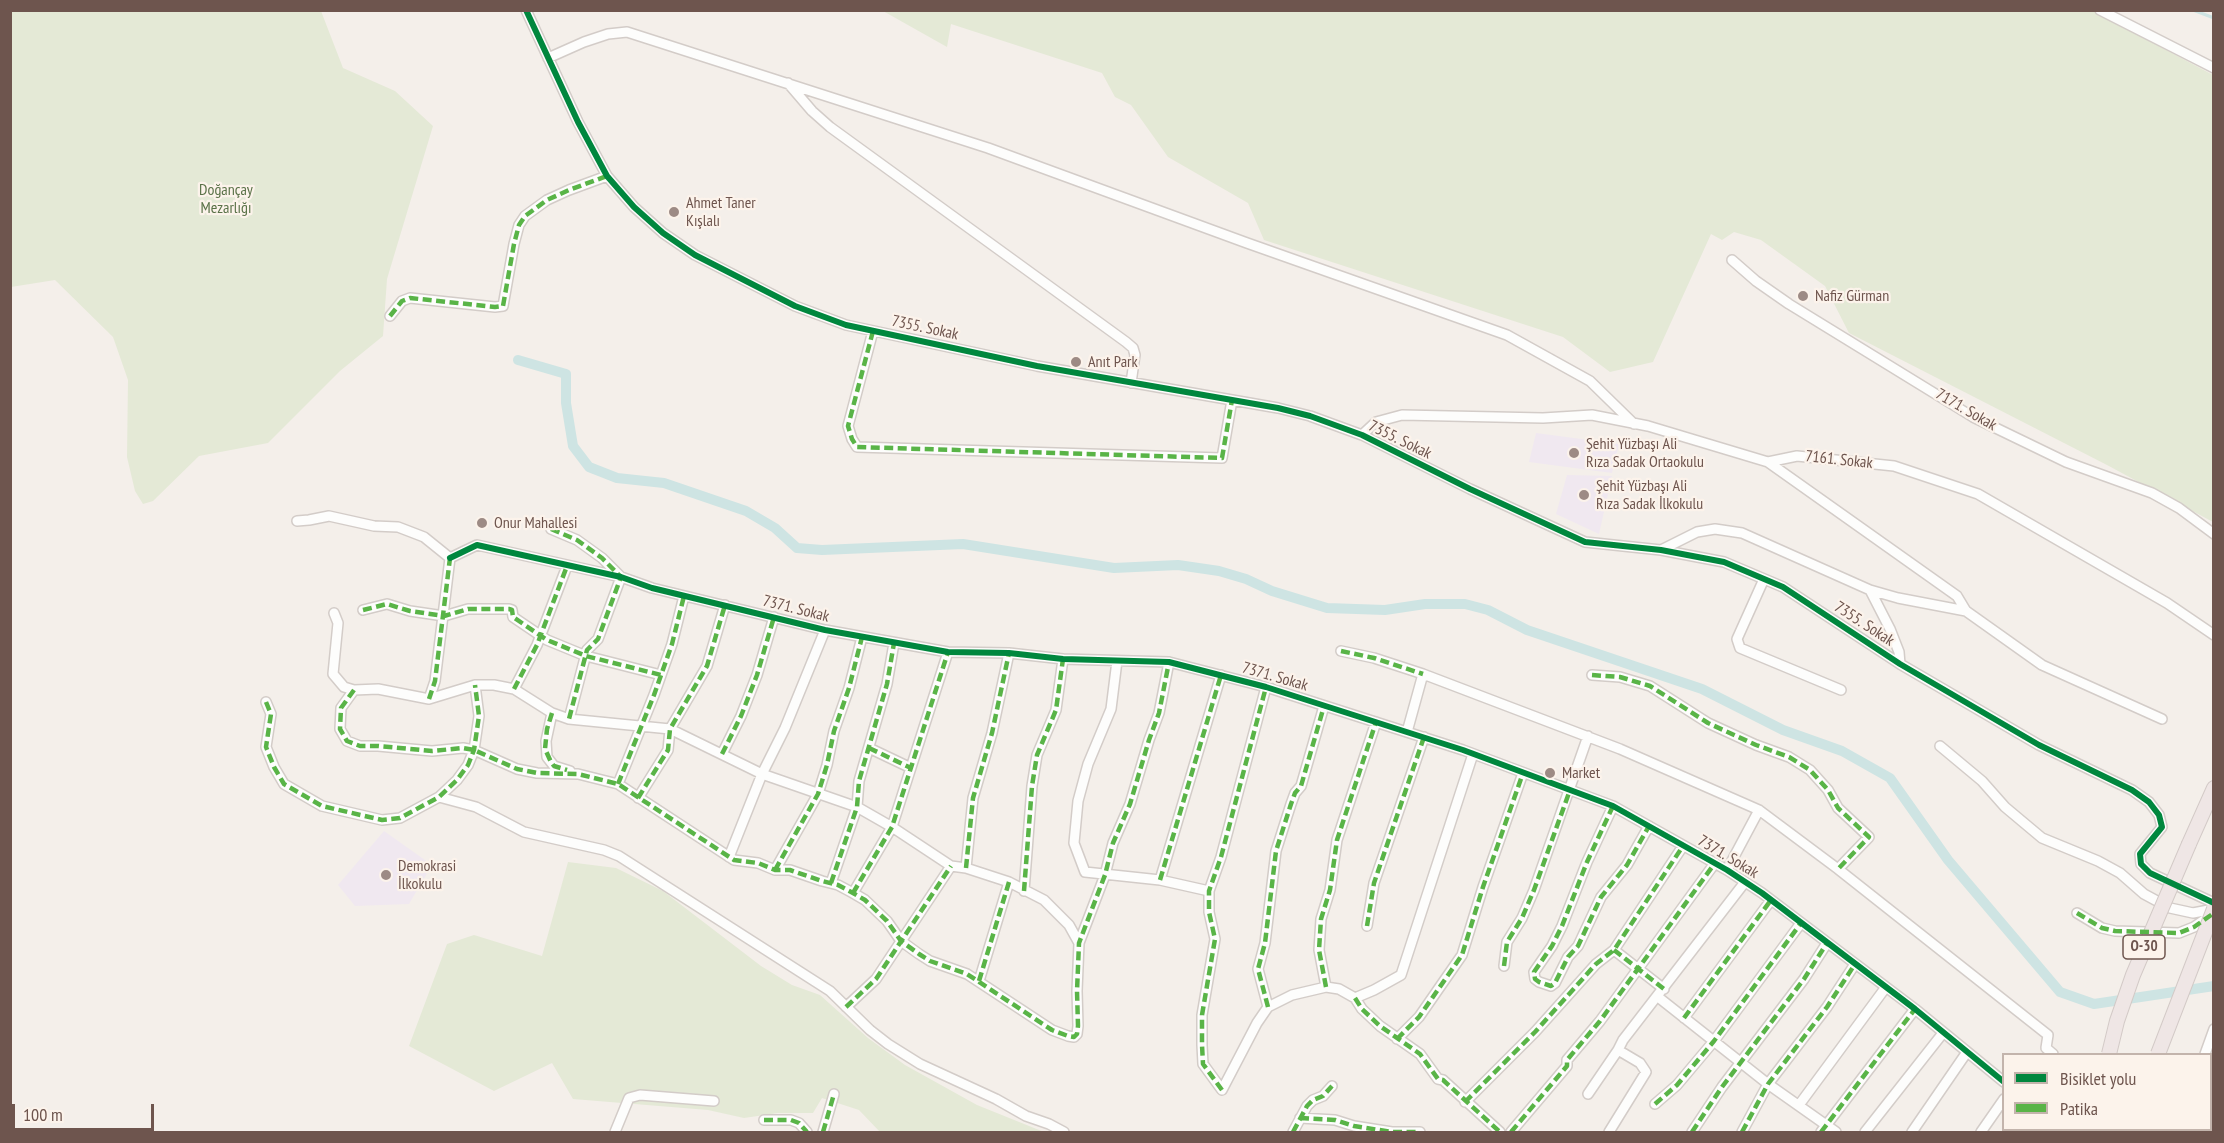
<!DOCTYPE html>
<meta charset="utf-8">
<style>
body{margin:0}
#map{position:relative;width:2224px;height:1143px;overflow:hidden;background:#f4efea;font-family:"PT Sans Narrow",sans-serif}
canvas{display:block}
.frame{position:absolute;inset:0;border:12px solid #6e554e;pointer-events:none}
.legend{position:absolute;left:2002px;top:1053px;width:210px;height:78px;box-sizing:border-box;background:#fcf3eb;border:2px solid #c3b4ac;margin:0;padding:8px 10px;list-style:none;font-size:18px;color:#6e554e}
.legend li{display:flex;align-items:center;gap:12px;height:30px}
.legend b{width:30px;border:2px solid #c3b4ac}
.scale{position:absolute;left:12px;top:1104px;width:142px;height:27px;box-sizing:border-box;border:3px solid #6e554e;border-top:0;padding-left:8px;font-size:18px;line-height:21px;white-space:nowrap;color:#6e554e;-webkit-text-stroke:4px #fcf3eb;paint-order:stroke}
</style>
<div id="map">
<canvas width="2224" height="1143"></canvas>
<div class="frame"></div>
<ul class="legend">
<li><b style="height:8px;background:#00873e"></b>Bisiklet yolu</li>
<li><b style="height:8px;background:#59b447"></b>Patika</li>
</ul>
<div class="scale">100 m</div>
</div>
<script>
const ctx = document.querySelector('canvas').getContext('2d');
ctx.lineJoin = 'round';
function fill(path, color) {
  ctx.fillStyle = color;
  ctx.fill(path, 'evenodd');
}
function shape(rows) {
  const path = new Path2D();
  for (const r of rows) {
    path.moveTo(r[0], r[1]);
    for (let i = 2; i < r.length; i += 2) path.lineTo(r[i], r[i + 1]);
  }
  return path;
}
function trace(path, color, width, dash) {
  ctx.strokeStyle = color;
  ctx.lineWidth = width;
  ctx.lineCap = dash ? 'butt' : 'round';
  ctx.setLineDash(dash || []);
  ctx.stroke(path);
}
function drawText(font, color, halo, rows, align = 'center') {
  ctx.font = font + ' "PT Sans Narrow",sans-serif';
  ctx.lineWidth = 4.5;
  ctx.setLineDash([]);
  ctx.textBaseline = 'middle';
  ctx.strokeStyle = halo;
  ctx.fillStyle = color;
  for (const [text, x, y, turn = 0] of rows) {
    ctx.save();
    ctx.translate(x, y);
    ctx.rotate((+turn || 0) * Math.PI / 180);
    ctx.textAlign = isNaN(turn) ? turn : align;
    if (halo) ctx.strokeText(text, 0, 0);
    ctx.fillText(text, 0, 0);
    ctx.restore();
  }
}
const education = shape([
 [1536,433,1619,444,1612,473,1529,462],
 [1567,475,1612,476,1599,534,1556,514],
 [384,831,432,865,409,904,355,906,338,885]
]);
const green = shape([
 [11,10,321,11,343,68,395,91,433,126,387,279,383,336,340,371,268,443,199,456,153,501,143,504,135,491,127,457,128,380,113,337,55,280,11,287],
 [883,11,2093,11,2213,75,2213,522,2107,465,1849,333,1825,286,1761,240,1734,232,1722,240,1711,234,1653,362,1610,372,1563,337,1264,240,1248,203,1168,157,1131,105,1115,97,1102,73,951,24,947,47],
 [568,862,616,868,663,891,761,966,792,985,820,995,868,1038,905,1065,977,1105,1044,1132,880,1132,859,1110,822,1098,813,1113,778,1113,744,1118,708,1110,573,1099,552,1063,494,1091,409,1046,447,944,474,935,542,956]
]);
const stream = shape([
 [2193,10,2214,18]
]);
const canal = shape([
 [518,360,566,374,566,403,573,446,589,467,617,478,664,483,746,511,775,528,797,548,822,550,963,544,1114,568,1178,565,1219,571,1246,579,1272,591,1327,608,1385,610,1425,604,1465,604,1488,610,1527,630,1702,689,1783,730,1842,751,1890,778,1948,860,2060,992,2094,1004,2214,986]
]);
const minor = shape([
 [526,10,578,122,607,176,634,207,663,233,695,255,795,306,846,325,1037,366,1278,408,1310,416,1362,435,1470,489,1585,542,1661,550,1724,562,1783,587,1900,664,2039,745,2132,790,2149,802,2159,815,2162,827,2140,854,2141,864,2150,873,2214,903],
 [2100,10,2214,68],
 [548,58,584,42,608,34,627,32,988,148,1247,243,1507,335,1590,381,1634,424],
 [788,83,812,111,830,127,1126,342,1133,348,1135,355,1131,383],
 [1732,260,1756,281,1789,304,1973,417,2066,462,2152,493,2179,508,2214,534],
 [390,316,402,301,410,298,495,307,503,306,514,244,519,225,525,216,547,200,569,190,607,176],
 [873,331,848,426,852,439,857,447,1222,458,1232,400],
 [1362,435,1376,422,1402,415,1543,418,1592,415,1648,426,1768,462,1797,456,1894,466,1978,494,2167,603,2214,635],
 [297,521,309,520,329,516,374,526,398,527,424,537,450,558],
 [551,529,577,540,602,558,621,577,598,639,587,650,569,719],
 [1661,550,1697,532,1715,529,1742,533,1870,590,1898,598,1966,611,1957,596,1768,462],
 [450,558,477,545,621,577,652,588,825,630,948,652,1009,653,1063,659,1169,662,1266,687,1463,750,1613,806,1727,870,1762,893,1915,1009,2004,1082],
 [1764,579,1737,639,1740,648,1841,690],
 [1870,590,1890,629,1899,652,1900,664],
 [363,610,387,604,410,611,444,616,468,609,509,609,512,610,513,617,547,640,586,656,661,675],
 [1966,611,2042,665,2162,719],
 [334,613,338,623,333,674,344,687,354,690,378,689,429,699,475,685,494,685,514,689,552,713,569,719,670,729,762,774,857,807,892,827,951,866,966,868,1009,882,1044,900,1069,925,1079,943],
 [1341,651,1374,658,1423,674],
 [1117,661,1111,709,1088,764,1078,801,1074,843,1085,872,1160,880,1209,891],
 [1592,675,1620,677,1650,686,1708,723,1756,745,1789,757,1810,770,1828,790,1838,808,1869,837,1838,869],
 [1266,687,1221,857,1209,891,1209,912,1215,939,1202,1015,1202,1045,1203,1064,1222,1090,1257,1023,1268,1007,1292,995,1326,987,1339,989,1355,998,1374,990,1401,975,1473,754],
 [514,689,537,645,567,566],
 [354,690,341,708,340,729,347,741,360,746,378,746,432,751,463,748,474,750,517,769,537,773,578,774,618,784,734,860,758,863,775,870,790,870,822,881,838,885,853,893,865,900,887,921,901,941,919,954,930,961,967,974,1052,1030,1068,1036,1074,1037,1077,1034,1078,1026,1077,991,1079,943,1105,875,1113,843,1130,804,1149,740,1159,713,1169,662],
 [429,699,435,681,450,558],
 [266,702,271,714,266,747,274,767,284,784,322,806,382,820,400,818,439,797,457,780,468,765,474,750,479,716,475,685],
 [552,713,546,741,547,757,554,766,570,771],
 [1407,732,1423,674,1620,749,1759,810,1838,869,2048,1035,2046,1048,2053,1054],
 [1940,746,1982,781,2005,807,2042,838,2098,861,2120,873,2144,894,2170,908,2193,913,2214,909],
 [869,748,911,768],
 [722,754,741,716,757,675,774,617],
 [618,784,654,695,672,644,684,596],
 [439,797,476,807,524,832,604,850,619,856,830,991,870,1030,888,1044,920,1064,996,1099,1026,1116,1049,1124,1064,1132],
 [638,798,668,750,670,729,707,666,725,605],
 [1613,806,1587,862,1562,926,1552,946,1534,972,1535,979,1539,982,1551,986,1555,983,1568,957,1578,946,1601,897,1627,865,1649,826],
 [729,857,762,774,785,728,825,630],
 [966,868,973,798,992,733,1009,653],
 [775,870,818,794,827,765,834,731,849,688,862,637],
 [1727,870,1759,810],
 [1160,880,1221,675],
 [831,883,857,807,859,781,887,684,894,643],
 [1024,891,1032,786,1037,755,1056,710,1063,659],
 [853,893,892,827,948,652],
 [2077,913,2102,928,2115,931,2179,933,2194,927,2210,916],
 [1367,926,1374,883,1424,737],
 [1614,950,1664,989],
 [1504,966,1507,942,1522,918,1534,890,1588,736],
 [979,981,1009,882],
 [1326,987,1319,950,1321,919,1330,890,1337,840,1376,722],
 [1658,997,1768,1084,1836,1132],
 [1355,998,1362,1009,1380,1026,1420,1054,1438,1079,1443,1080,1500,1132],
 [846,1007,876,979,951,866],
 [1268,1007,1258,969,1265,943,1276,851,1291,804,1295,793,1301,786,1324,706],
 [1684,1018,1771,900],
 [1397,1039,1419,1017,1462,955,1483,887,1523,773],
 [2205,1054,2214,1029],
 [1588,1094,1618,1050],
 [2210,1101,2214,1097],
 [1465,1102,1535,1032,1596,964,1614,950,1683,846],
 [1655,1104,1677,1085,1714,1041,1801,923],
 [1799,1105,1886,987],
 [1300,1118,1335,1120,1354,1126,1392,1132,1420,1132],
 [764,1120,791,1120,799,1123,807,1132],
 [2074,1130,2077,1132],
 [615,1132,629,1098,640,1095,714,1101],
 [823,1132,834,1094],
 [1293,1132,1307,1106,1313,1100,1323,1096,1332,1086],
 [1511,1132,1567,1066,1567,1060,1600,1021,1715,863],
 [1609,1132,1646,1072,1640,1063,1618,1050,1623,1040,1745,882],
 [1692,1132,1722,1087,1804,979,1827,943],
 [1742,1132,1768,1084,1827,1007,1855,964],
 [1821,1132,1915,1009],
 [1865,1132,1943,1033],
 [1912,1132,1967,1052],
 [1981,1132,2004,1099],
 [2032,1132,2034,1130],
 [2181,1132,2182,1130],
 [2198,1132,2199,1130]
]);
const highway = shape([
 [2189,844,2214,788],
 [2088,1132,2089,1130],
 [2136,1132,2136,1130]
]);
const highwayBridge = shape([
 [2109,1054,2117,1021,2133,975,2189,844],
 [2158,1054,2214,909]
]);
const quiet = shape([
 [390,316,402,301,410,298,495,307,503,306,514,244,519,225,525,216,547,200,569,190,607,176],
 [873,331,848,426,852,439,857,447,1222,458,1232,400],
 [551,529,577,540,602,558,621,577,598,639,587,650,569,719],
 [363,610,387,604,410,611,444,616,468,609,509,609,512,610,513,617,547,640,586,656,661,675],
 [1341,651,1374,658,1423,674],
 [1592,675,1620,677,1650,686,1708,723,1756,745,1789,757,1810,770,1828,790,1838,808,1869,837,1838,869],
 [514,689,537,645,567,566],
 [354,690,341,708,340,729,347,741,360,746,378,746,432,751,463,748,474,750,517,769,537,773,578,774,618,784,734,860,758,863,775,870,790,870,822,881,838,885,853,893,865,900,887,921,901,941,919,954,930,961,967,974,1052,1030,1068,1036,1074,1037,1077,1034,1078,1026,1077,991,1079,943,1105,875,1113,843,1130,804,1149,740,1159,713,1169,662],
 [429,699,435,681,450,558],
 [266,702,271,714,266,747,274,767,284,784,322,806,382,820,400,818,439,797,457,780,468,765,474,750,479,716,475,685],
 [552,713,547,729,545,749,551,762,554,766,567,770],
 [869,748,911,768],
 [722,754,741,716,757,675,774,617],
 [618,784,654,695,672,644,684,596],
 [638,798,668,750,670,729,707,666,725,605],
 [1613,806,1587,862,1562,926,1552,946,1534,972,1535,979,1539,982,1551,986,1555,983,1568,957,1578,946,1601,897,1627,865,1649,826],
 [966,868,973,798,992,733,1009,653],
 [775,870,818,794,827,765,834,731,849,688,862,637],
 [1160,880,1221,675],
 [831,883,857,807,859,781,887,684,894,643],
 [1024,891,1032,786,1037,755,1056,710,1063,659],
 [853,893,892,827,948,652],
 [2077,913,2102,928,2115,931,2179,933,2194,927,2214,913],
 [1367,926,1374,883,1424,737],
 [1614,950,1664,989],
 [1504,966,1507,942,1522,918,1534,890,1570,790],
 [979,981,1009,882],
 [1326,987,1319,950,1321,919,1330,890,1337,840,1376,722],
 [1355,998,1362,1009,1380,1026,1420,1054,1438,1079,1443,1080,1500,1132],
 [846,1007,876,979,951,866],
 [1268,1007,1258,969,1265,943,1276,851,1291,804,1295,793,1301,786,1324,706],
 [1684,1018,1771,900],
 [1397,1039,1419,1017,1462,955,1483,887,1523,773],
 [1222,1090,1203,1064,1202,1045,1202,1015,1215,939,1209,912,1209,891,1221,857,1266,687],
 [2210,1101,2214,1097],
 [1465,1102,1535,1032,1596,964,1614,950,1683,846],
 [1655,1104,1677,1085,1714,1041,1801,923],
 [1300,1118,1335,1120,1354,1126,1392,1132,1420,1132],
 [764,1120,791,1120,799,1123,807,1132],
 [823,1132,834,1094],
 [1293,1132,1307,1106,1313,1100,1323,1096,1332,1086],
 [1511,1132,1567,1066,1567,1060,1600,1021,1715,863],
 [1692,1132,1722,1087,1804,979,1827,943],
 [1742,1132,1768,1084,1827,1007,1855,964],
 [1821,1132,1915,1009],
 [2032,1132,2034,1130],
 [2198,1132,2199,1130]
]);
const cycleway = shape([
 [526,10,578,122,607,176,634,207,663,233,695,255,795,306,846,325,1037,366,1278,408,1310,416,1362,435,1470,489,1585,542,1661,550,1724,562,1783,587,1900,664,2039,745,2132,790,2149,802,2159,815,2162,827,2140,854,2141,864,2150,873,2214,903],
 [450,558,477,545,621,577,652,588,825,630,948,652,1009,653,1063,659,1169,662,1266,687,1463,750,1613,806,1727,870,1762,893,1915,1009,2004,1082]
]);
const markers = [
 [674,212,6,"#9d8b85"],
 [1803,296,6,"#9d8b85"],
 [1076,362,6,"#9d8b85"],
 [1574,453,6,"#9d8b85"],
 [1584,495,6,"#9d8b85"],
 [482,523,6,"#9d8b85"],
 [1550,773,6,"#9d8b85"],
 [386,875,6,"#9d8b85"]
];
const shields = [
 [2144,947,42]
];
const shieldNames = [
 ["O-30",2144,947]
];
const parkNames = [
 ["Doğançay",226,190],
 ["Mezarlığı",226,208]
];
const poiNames = [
 ["Ahmet Taner",686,203],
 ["Kışlalı",686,221],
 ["Nafiz Gürman",1815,296],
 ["Anıt Park",1088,362],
 ["Şehit Yüzbaşı Ali",1586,444],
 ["Rıza Sadak Ortaokulu",1586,462],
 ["Şehit Yüzbaşı Ali",1596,486],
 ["Rıza Sadak İlkokulu",1596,504],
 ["Onur Mahallesi",494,523],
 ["Market",1562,773],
 ["Demokrasi",398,866],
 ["İlkokulu",398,884]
];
const streetNames = [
 ["7355. Sokak",925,328,12],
 ["7171. Sokak",1966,410,30],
 ["7355. Sokak",1400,440,26],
 ["7161. Sokak",1839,460,6],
 ["7371. Sokak",796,609,14],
 ["7355. Sokak",1864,624,33],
 ["7371. Sokak",1275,677,16],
 ["7371. Sokak",1728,857,31]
];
fill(education, '#f0e8f0');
fill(green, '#e4e9d6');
trace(stream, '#cee4e3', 3);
trace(canal, '#cee4e3', 10);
trace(minor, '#d3ccc8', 12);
trace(highway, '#d3cac7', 16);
trace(minor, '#fdfdfc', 9);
trace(highway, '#efe6e5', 14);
trace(highwayBridge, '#d3cac7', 16, []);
trace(highwayBridge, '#efe6e5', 14);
trace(quiet, '#59b447', 4.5, [9, 4.5]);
trace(cycleway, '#00873e', 6);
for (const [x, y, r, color] of markers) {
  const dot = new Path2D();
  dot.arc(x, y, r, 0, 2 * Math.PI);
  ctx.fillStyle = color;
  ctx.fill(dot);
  trace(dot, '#fcf3eb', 2);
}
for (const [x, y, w] of shields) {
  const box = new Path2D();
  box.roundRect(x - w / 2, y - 12, w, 24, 4.5);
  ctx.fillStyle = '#fcf3eb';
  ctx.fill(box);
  trace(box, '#6e554e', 1.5);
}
drawText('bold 15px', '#6e554e', null, shieldNames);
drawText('16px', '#5a7248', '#fcf3eb', parkNames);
drawText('16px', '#6e554e', '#fcf3eb', poiNames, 'left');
drawText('16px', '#6e554e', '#fcf3eb', streetNames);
</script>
